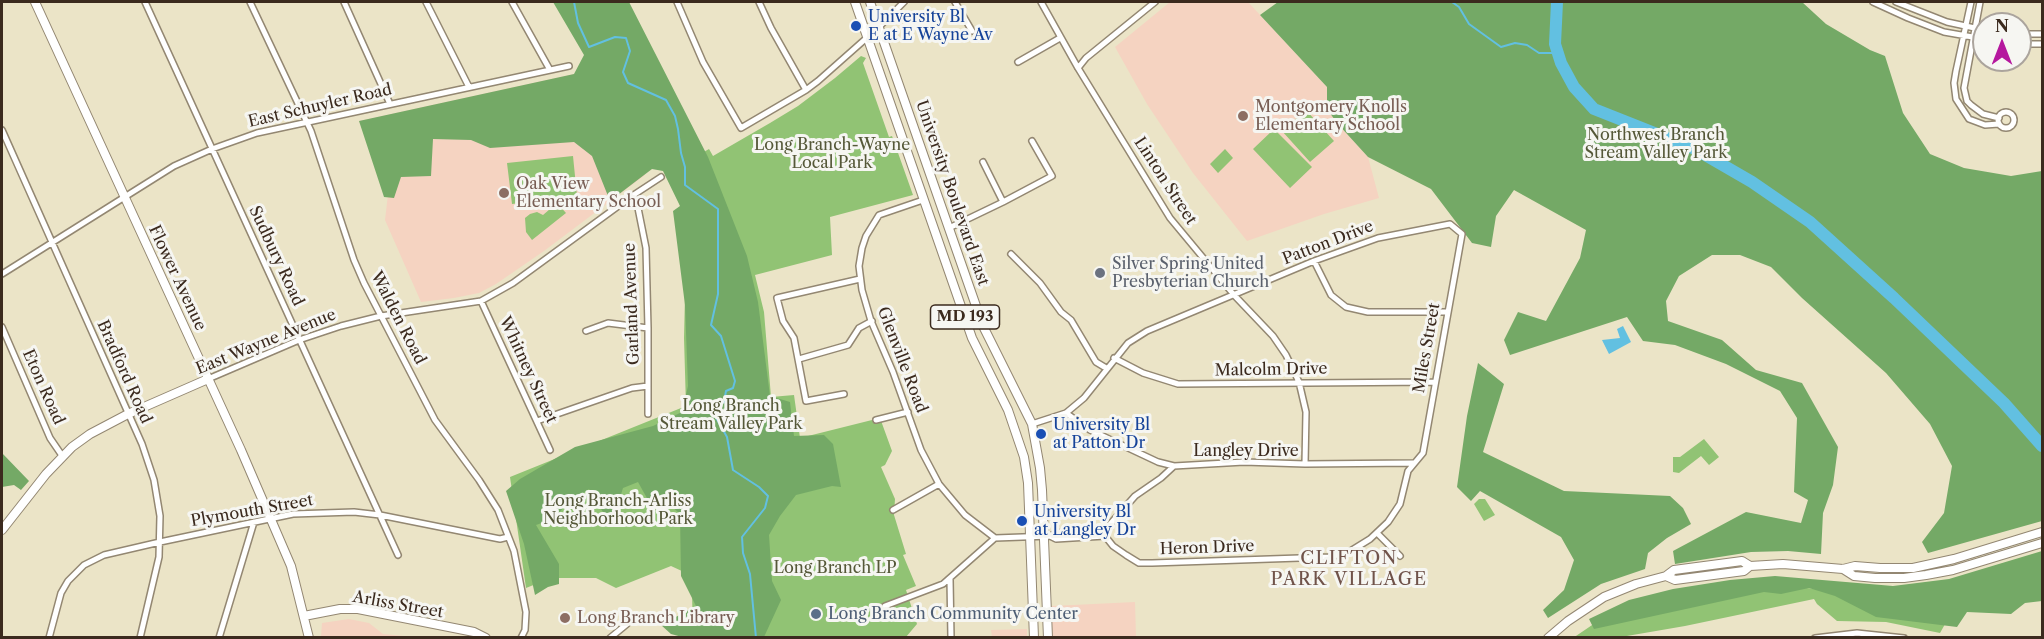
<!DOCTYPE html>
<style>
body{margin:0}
#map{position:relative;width:2044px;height:639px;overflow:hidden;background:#ebe4c7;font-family:"Libre Caslon Text",serif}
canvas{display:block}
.frame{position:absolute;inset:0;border:3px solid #3b2a1e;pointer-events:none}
.north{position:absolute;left:1972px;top:12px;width:60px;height:60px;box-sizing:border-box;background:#f6f6f2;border:2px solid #aba49d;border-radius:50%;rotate:0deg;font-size:16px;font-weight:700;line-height:24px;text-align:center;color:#3b2a1e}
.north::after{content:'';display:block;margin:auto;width:21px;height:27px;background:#b5179e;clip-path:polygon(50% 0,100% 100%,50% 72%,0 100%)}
</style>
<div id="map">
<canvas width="2044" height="639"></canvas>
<div class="frame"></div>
<div class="north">N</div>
</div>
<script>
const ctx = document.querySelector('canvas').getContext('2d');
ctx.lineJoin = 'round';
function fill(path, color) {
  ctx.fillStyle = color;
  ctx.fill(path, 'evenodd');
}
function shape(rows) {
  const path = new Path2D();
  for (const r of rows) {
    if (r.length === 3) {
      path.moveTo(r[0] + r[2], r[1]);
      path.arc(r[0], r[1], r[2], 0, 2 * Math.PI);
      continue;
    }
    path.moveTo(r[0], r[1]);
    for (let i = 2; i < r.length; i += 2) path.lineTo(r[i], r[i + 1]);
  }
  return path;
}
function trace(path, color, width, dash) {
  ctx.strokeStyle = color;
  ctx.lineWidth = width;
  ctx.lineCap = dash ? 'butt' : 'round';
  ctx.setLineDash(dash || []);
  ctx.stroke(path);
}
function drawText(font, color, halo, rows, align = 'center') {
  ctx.font = font + ' "Libre Caslon Text",serif';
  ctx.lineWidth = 6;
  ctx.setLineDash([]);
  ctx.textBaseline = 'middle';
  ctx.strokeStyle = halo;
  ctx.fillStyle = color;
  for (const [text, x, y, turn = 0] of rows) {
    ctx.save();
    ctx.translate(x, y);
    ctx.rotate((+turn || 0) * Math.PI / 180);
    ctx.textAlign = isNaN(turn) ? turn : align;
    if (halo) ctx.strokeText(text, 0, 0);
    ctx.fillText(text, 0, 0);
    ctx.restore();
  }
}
const built = shape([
 [1170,2,1248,2,1327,87,1327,109,1337,123,1368,157,1379,198,1324,214,1247,241,1193,173,1147,104,1115,47],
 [574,74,645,175,544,251,496,284,479,293,454,298,421,302,385,220,389,186,359,121],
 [1135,602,1136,637,1052,638,1052,606],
 [349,619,369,623,383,634,414,637,321,637,322,623],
 [1027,629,1027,637,992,637,991,630]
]);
const green = shape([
 [861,56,866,58,863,63,889,137,892,136,913,195,830,217,832,255,755,275,764,312,771,397,794,395,800,438,880,418,892,451,885,465,881,467,895,499,894,515,906,554,903,555,916,586,906,590,917,624,906,637,693,637,692,592,684,572,671,566,616,588,596,578,551,578,526,588,510,477,686,406,684,338,686,253,678,190,667,173,709,149,713,156,770,123,798,106,835,78],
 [1306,110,1334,141,1310,162,1282,131],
 [1274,129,1312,167,1290,188,1253,149],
 [1225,149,1233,158,1218,173,1210,164],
 [573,156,577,196,512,204,507,163],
 [557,203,566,213,532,240,526,232,525,218,530,214,537,212,543,215],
 [1704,439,1719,457,1709,465,1701,456,1679,473,1673,472,1673,457,1680,457],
 [1479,499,1485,499,1495,515,1484,521,1474,504],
 [1970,580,1940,633,1886,622,1837,621,1817,604,1814,599,1685,626,1621,637,1573,638,1601,619,1756,584,1883,594]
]);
const forest = shape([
 [553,2,629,2,708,157,747,256,758,302,770,396,790,402,794,436,824,435,833,444,841,487,832,486,796,495,780,516,769,535,772,581,781,600,764,637,682,637,671,634,661,625,696,606,681,576,680,514,665,500,648,500,638,482,623,488,614,517,606,517,589,489,567,504,553,519,536,525,559,564,559,584,548,587,535,595,524,544,506,491,520,479,575,447,653,426,682,412,688,386,685,305,673,211,680,206,663,171,652,169,610,201,592,156,574,142,490,148,471,140,433,139,431,176,401,177,394,198,384,197,359,121,574,74,584,55],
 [1278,2,1802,2,1826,24,1870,50,1885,56,1903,113,1930,154,1964,168,2011,176,2042,171,2042,521,1928,553,1922,542,1944,513,1952,466,1930,424,1886,373,1802,298,1771,267,1740,255,1712,255,1679,276,1666,301,1668,321,1722,340,1756,370,1802,383,1838,447,1833,485,1823,513,1821,554,1788,551,1751,552,1675,564,1673,551,1746,512,1801,523,1808,500,1794,492,1797,418,1780,391,1726,364,1675,345,1643,341,1627,317,1510,355,1504,340,1518,312,1546,321,1580,258,1586,230,1514,190,1496,216,1491,247,1472,243,1431,189,1368,157,1337,123,1327,109,1327,87,1260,15],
 [1478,363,1504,384,1483,452,1564,491,1670,496,1683,508,1691,524,1667,538,1648,553,1645,569,1601,584,1548,618,1543,610,1564,590,1574,560,1561,537,1480,491,1471,501,1457,487,1467,416],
 [2,453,29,481,21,490,14,485,2,487],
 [2042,551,2042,601,2025,603,2011,614,1967,612,1957,627,1876,617,1835,596,1809,588,1781,594,1764,592,1594,629,1589,619,1629,600,1673,589,1730,580,1775,576,1893,586,1949,579]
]);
const water = shape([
 [1623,326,1631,342,1609,354,1602,340,1620,338,1617,329]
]);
const stream = shape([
 [574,2,578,23,589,47,615,37,626,38,630,51,623,72,628,83,666,100,675,116,678,129,681,153,685,167,685,185,718,209,718,294,711,325,721,336,735,381,733,388,726,391,724,402,710,407,727,437,733,470,759,487,768,496,765,508,742,537,743,553,750,574,756,638],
 [1452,2,1459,7,1469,24,1501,47,1515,43,1527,45,1539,53,1558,53]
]);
const river = shape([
 [1557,2,1555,44,1561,63,1574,87,1594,109,1695,149,1752,182,1810,222,1894,298,2004,403,2042,446]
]);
const street = shape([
 [145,2,398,555],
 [250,2,311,131,354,260,364,283,435,420,479,480,498,510,514,551,526,612,525,630,521,638],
 [344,2,390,104],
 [426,2,469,87],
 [512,2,550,70],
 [677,2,703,62,741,128,806,90,818,81,879,27,904,2],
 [759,2,771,28,806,90],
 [955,2,972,31],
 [1041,2,1078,68,1170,218,1234,295,1273,336,1286,355,1299,382,1306,412,1305,464],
 [1873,2,1908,18,1944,32,1984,39],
 [1896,2,1947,22,1984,30],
 [1971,2,1956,71,1954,83,1956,99,1969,119,1985,125,1999,124],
 [1980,2,1964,88,1967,101,1971,105,1983,114,1999,118],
 [2020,34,2042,34],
 [2020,44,2042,44],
 [1018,62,1060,38],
 [1078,68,1086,58,1155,2],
 [2006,120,8],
 [2,130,142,444,154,480,160,516,159,557,140,638],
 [632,196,637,203,646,248,648,328,648,414],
 [923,200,879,215,866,236,862,248,859,266,862,290,871,321,893,372,921,450,939,484,965,515,995,538],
 [1003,202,1052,176,1032,141],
 [949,228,1003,202,983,162],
 [1011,254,1040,283,1061,312,1071,320,1096,362,1106,368],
 [1314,261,1331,295,1346,307,1368,312,1447,312],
 [2,274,174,166,212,149,257,133,569,66],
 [481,301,550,450],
 [2,327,50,438,63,457],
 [586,331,608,323,648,328],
 [1114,358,1143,373,1178,384,1434,382],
 [799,359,848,345,859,328,872,321],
 [208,379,299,340,341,326,381,316,481,301,513,283,632,196,661,177],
 [844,394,806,401,794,338,783,321,777,298,860,279],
 [1066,413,1090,430,1158,462,1174,466],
 [876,420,908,412],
 [537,421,632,388,648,386],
 [1032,424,1066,413,1084,398,1128,343,1147,331,1314,261,1378,238,1450,224,1462,234,1423,453,1408,471,1400,504,1388,522,1370,539,1349,552,1329,557,1152,563,1139,563,1126,555,1113,546,1105,536],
 [893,510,939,484],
 [1377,533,1400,556],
 [1050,536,1056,533,1105,530],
 [1105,536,1105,530,1135,496,1161,478,1174,466,1244,462,1305,464,1413,463],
 [950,579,951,638],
 [885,606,943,584,995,538,1050,536,1056,539,1105,536],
 [49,638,61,593,68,581,84,565,104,555,160,542,293,514,354,512,380,515,500,539,508,537],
 [219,638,254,522],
 [610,638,627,624],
 [1815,638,1857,633,1904,638]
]);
const secondary = shape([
 [35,2,241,450,291,566,309,638],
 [2,530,46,474,72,447,90,434,128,414,208,379],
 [1843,569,1854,576,1875,578,1904,578,1926,575,1953,570,2042,543],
 [1666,576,1675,580,1744,571,1750,566],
 [304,616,340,609,358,609,474,632,486,638],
 [1548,638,1568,621,1604,597,1636,584,1666,576,1674,570,1742,561,1750,566,1783,564,1843,569,1855,566,1880,568,1913,568,1954,559,2042,532]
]);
const primary = shape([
 [855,2,972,338,1008,410,1024,457,1028,483,1034,638],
 [870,2,983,326,1032,424,1040,468,1042,490,1048,638]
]);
const markers = [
 [856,26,6,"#1a4fb4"],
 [1243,116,6,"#8d6e63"],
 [504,193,6,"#8d6e63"],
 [1100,273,6,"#6b7280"],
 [1041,434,6,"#1a4fb4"],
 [1022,521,6,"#1a4fb4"],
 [816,614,6,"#5c6f8a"],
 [565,618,6,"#8d6e63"]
];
const shields = [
 [965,317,69]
];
const shieldNames = [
 ["MD 193",965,317]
];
const transitNames = [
 ["University Bl",868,17],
 ["E at E Wayne Av",868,35],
 ["University Bl",1053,425],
 ["at Patton Dr",1053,443],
 ["University Bl",1034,512],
 ["at Langley Dr",1034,530]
];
const streetNames = [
 ["East Schuyler Road",320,106,-13],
 ["Linton Street",1165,181,57],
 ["University Boulevard East",952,193,71],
 ["Patton Drive",1328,243,-21],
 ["Sudbury Road",276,256,65],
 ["Flower Avenue",177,278,65],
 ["Garland Avenue",632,304,-92],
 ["Walden Road",398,318,63],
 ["East Wayne Avenue",266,342,-22],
 ["Miles Street",1427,348,-80],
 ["Glenville Road",902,360,69],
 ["Whitney Street",528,370,65],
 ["Malcolm Drive",1271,370,-1],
 ["Bradford Road",124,372,66],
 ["Eton Road",43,387,66],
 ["Langley Drive",1246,451],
 ["Plymouth Street",252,511,-10],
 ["Heron Drive",1207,548,-2],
 ["Arliss Street",398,605,10]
];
const educationNames = [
 ["Montgomery Knolls",1255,107],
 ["Elementary School",1255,125],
 ["Oak View",516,184],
 ["Elementary School",516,202],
 ["Long Branch Library",577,618]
];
const parkNames = [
 ["Northwest Branch",1656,135],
 ["Stream Valley Park",1656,153],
 ["Long Branch-Wayne",832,145],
 ["Local Park",832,163],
 ["Long Branch",731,406],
 ["Stream Valley Park",731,424],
 ["Long Branch-Arliss",618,501],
 ["Neighborhood Park",618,519],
 ["Long Branch LP",835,568]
];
const worshipNames = [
 ["Silver Spring United",1112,264],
 ["Presbyterian Church",1112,282]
];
const serviceNames = [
 ["Long Branch Community Center",828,614]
];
const neighbourhoodNames = [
 ["CLIFTON",1349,559],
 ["PARK VILLAGE",1349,580]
];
fill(built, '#f5d3c1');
fill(green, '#91c374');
fill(forest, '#74a966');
fill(water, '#62c0e1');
trace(stream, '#62c0e1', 2);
trace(river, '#62c0e1', 12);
trace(street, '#938772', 8);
trace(secondary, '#938772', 10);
trace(primary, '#938772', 10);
trace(street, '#fff', 5);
trace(secondary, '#fff', 8);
trace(primary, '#fff', 8);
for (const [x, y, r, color] of markers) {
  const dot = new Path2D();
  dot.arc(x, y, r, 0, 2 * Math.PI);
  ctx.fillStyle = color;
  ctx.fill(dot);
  trace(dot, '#f6f6f2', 2);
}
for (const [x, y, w] of shields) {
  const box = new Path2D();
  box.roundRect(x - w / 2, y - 12, w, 24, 4.5);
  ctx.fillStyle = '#f6f6f2';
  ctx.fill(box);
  trace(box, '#3b2a1e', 1.5);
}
drawText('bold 15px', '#3b2a1e', null, shieldNames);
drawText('16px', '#164399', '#f6f6f2', transitNames, 'left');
drawText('16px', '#3b2a1e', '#f6f6f2', streetNames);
drawText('16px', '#785e54', '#f6f6f2', educationNames, 'left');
drawText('16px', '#555838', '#f6f6f2', parkNames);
drawText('16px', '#5b616d', '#f6f6f2', worshipNames, 'left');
drawText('16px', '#4e5e75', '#f6f6f2', serviceNames, 'left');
ctx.letterSpacing = '1.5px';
drawText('18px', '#70534a', '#f6f6f2', neighbourhoodNames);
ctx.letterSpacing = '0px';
</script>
